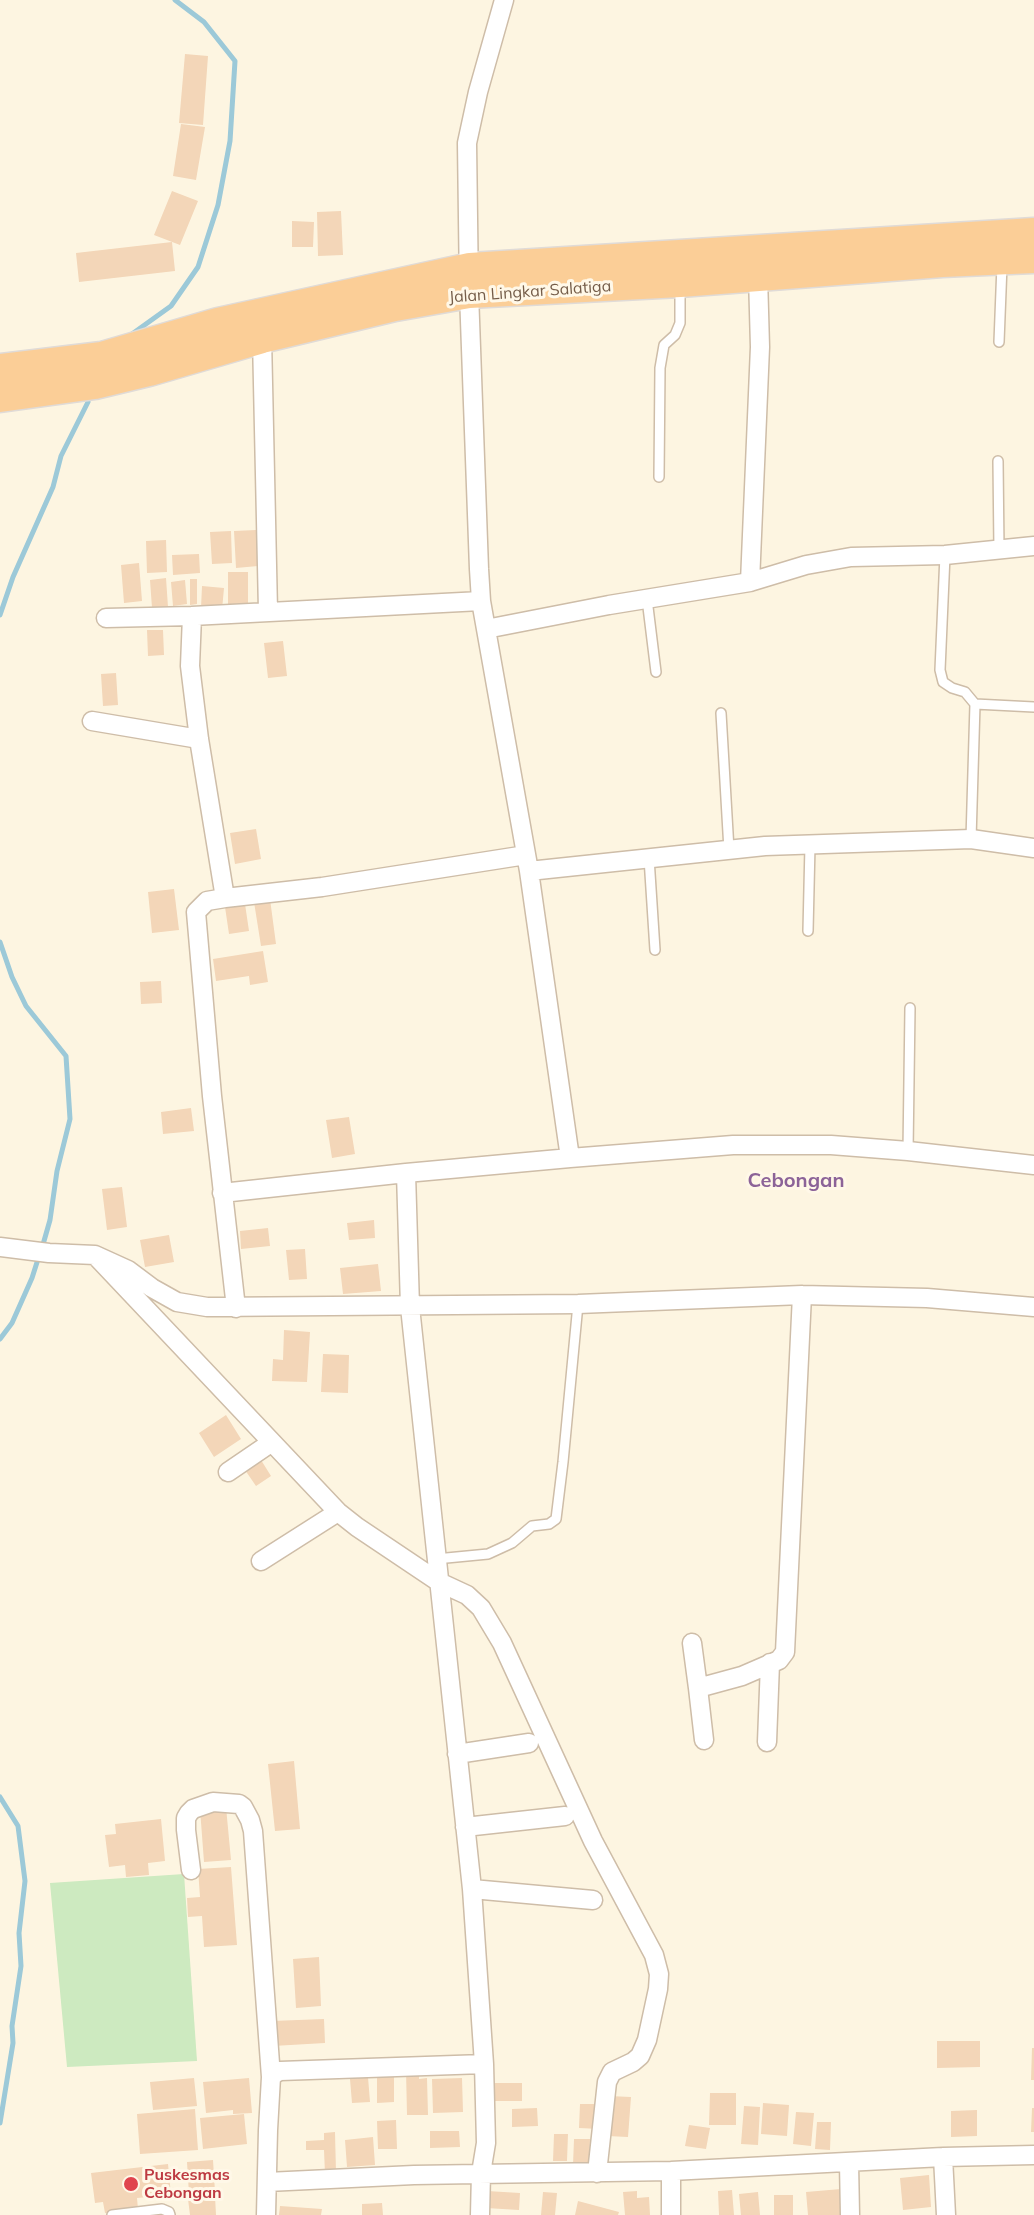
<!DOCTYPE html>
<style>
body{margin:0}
canvas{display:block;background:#fdf5e1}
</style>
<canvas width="1034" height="2215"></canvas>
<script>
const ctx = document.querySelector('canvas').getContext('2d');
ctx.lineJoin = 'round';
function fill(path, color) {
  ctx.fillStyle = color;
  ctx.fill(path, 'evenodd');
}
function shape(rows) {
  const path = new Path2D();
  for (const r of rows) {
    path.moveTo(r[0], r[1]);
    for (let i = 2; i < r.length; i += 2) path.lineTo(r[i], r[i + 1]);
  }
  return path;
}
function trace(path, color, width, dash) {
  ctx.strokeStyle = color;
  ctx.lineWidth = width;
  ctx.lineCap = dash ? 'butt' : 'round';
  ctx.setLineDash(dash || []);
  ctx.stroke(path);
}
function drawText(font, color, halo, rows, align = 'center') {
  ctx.font = font + ' Mulish,sans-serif';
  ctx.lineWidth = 6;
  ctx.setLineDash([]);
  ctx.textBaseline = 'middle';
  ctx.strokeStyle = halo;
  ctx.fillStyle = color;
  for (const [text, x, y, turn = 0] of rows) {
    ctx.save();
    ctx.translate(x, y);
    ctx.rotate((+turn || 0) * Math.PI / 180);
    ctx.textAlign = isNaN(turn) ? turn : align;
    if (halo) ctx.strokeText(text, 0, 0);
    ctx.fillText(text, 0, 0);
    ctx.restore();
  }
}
const green = shape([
 [184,1874,197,2061,67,2067,50,1883]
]);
const stream = shape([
 [132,334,171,306,198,267,218,205,230,141,235,61,204,22,175,0],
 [0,615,13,577,53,487,61,456,88,402],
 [0,942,12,977,26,1006,66,1056,70,1119,57,1171,50,1220,42,1248],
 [0,1339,12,1323,32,1278,39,1256],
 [0,1797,18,1826,25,1881,19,1933,21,1966,12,2026,13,2043,0,2123]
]);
const building = shape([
 [185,54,208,56,203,125,179,123],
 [181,124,205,127,196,180,173,176],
 [172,191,198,201,180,245,154,235],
 [341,211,343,255,318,256,317,212],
 [292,221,314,222,313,247,292,247],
 [172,242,175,271,79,282,76,253],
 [256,530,258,566,236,568,234,531],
 [231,531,232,563,212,564,210,532],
 [166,540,167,572,147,573,146,541],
 [199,554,200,573,173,575,172,555],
 [139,563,142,601,124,603,121,565],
 [228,572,248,572,248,606,228,606],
 [166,578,168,607,152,608,150,580],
 [190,579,197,579,197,604,190,605],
 [185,580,187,604,173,606,171,582],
 [202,586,224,588,222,610,201,608],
 [147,630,163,630,164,655,148,656],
 [283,641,287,676,268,678,264,643],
 [116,673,118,705,103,706,101,674],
 [256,829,261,859,235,864,230,833],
 [174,889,179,930,152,933,148,892],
 [270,899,276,944,261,946,254,902],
 [245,904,249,931,229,934,225,907],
 [263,951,268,982,250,985,249,976,216,981,213,959],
 [161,981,162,1003,141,1004,140,982],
 [191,1108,194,1131,163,1134,161,1112],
 [349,1117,355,1154,332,1158,326,1120],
 [122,1187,127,1227,107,1230,102,1189],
 [374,1220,375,1238,349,1240,347,1223],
 [268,1228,270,1246,241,1249,240,1231],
 [169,1235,174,1262,145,1267,140,1240],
 [305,1249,307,1279,289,1280,286,1250],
 [378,1264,381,1291,343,1294,340,1268],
 [284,1330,310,1332,307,1382,272,1381,273,1359,283,1360],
 [323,1354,349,1355,348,1393,321,1392],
 [226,1415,241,1439,214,1457,199,1433],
 [261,1460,271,1476,256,1486,245,1470],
 [294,1761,300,1829,275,1831,268,1764],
 [226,1807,231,1860,204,1862,200,1809],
 [161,1819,165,1861,148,1863,149,1875,126,1877,125,1865,109,1867,105,1835,116,1834,115,1824],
 [231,1867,237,1945,204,1947,202,1916,188,1917,187,1898,200,1897,198,1869],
 [319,1957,321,2006,296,2008,293,1959],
 [324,2019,325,2043,273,2046,272,2021],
 [937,2041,980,2041,980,2067,937,2068],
 [1032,2048,1034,2048,1034,2080,1031,2080],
 [406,2070,419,2070,419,2079,427,2078,428,2115,407,2115],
 [377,2076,394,2076,394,2102,377,2103],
 [368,2077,370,2102,352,2103,350,2079],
 [194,2078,197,2106,153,2110,150,2082],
 [249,2078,252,2113,233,2114,233,2110,206,2113,203,2082],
 [462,2078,463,2112,433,2113,432,2079],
 [490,2083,522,2083,522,2101,490,2101],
 [710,2093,736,2093,736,2125,709,2125],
 [609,2096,631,2097,628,2137,607,2136],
 [763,2103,789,2105,787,2136,761,2134],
 [580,2104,600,2104,599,2129,579,2128],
 [744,2106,760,2107,758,2145,741,2144],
 [537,2108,538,2126,512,2127,512,2109],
 [1032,2108,1034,2108,1034,2132,1031,2132],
 [195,2109,198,2150,140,2154,137,2114],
 [977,2110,977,2136,951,2137,951,2111],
 [796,2112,814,2113,811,2146,793,2144],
 [244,2114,247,2144,203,2149,200,2118],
 [396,2120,397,2149,378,2149,377,2121],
 [817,2122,831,2122,830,2150,815,2149],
 [689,2125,710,2128,706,2149,685,2146],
 [430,2131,459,2131,460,2147,430,2148],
 [335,2132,336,2173,325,2174,324,2150,306,2150,306,2141,324,2140,324,2133],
 [554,2134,568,2134,567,2161,553,2161],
 [373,2137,375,2165,347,2167,345,2140],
 [574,2139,590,2139,589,2166,573,2165],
 [213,2160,215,2192,189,2194,187,2162],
 [168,2164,171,2195,137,2198,138,2209,105,2213,103,2202,95,2203,91,2173],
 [929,2175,931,2207,903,2210,900,2178],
 [841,2189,843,2215,808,2215,806,2192],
 [732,2190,734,2215,719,2215,718,2191],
 [487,2191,520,2193,519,2210,486,2208],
 [637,2191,637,2198,649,2197,650,2215,625,2215,623,2192],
 [543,2192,557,2193,555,2215,541,2215],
 [758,2192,760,2215,741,2215,739,2194],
 [774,2195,793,2195,793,2215,774,2215],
 [215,2196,216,2215,190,2215,188,2199],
 [578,2201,619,2212,618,2215,575,2215],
 [382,2203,383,2215,362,2215,362,2204],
 [280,2206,322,2209,321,2215,279,2215]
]);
const service = shape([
 [999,342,1002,265],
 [998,461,999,550],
 [659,477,660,368,664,345,675,335,680,323,680,287],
 [945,555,940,670,943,682,952,688,965,692,975,704,971,839],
 [647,599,656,672],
 [975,704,1034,707],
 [721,713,729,850],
 [649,858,655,950],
 [808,931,810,845],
 [908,1151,910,1008],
 [436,1559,488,1554,512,1543,532,1526,549,1524,556,1519,563,1462,578,1304],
 [112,2215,162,2209,169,2212,170,2215]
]);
const minor = shape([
 [262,338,268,611],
 [750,582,760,347,758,276],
 [106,618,192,616],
 [486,629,609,605,750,582,806,565,851,557,945,555,1034,546],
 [92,721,199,739],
 [529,871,765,846,971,839,1034,848],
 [225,898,199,739,190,666,192,616,481,601],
 [570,1158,733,1145,831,1145,908,1151,1034,1165],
 [222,1193,406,1173],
 [0,1247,49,1253,95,1255,128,1270,152,1288,177,1302,207,1307,578,1304,802,1295,927,1298,1034,1307],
 [95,1255,338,1512,357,1527,439,1582,467,1595,481,1608,502,1643,593,1841,654,1955,659,1974,658,1989,647,2040,640,2056,633,2062,612,2072,607,2082,597,2173],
 [236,1308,212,1096,196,912,207,901,225,898,322,887,526,855],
 [228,1472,272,1442],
 [261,1561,338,1512],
 [692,1643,698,1688],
 [704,1740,698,1688,742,1676,779,1660,785,1652,802,1295],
 [767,1742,770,1663],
 [457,1754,529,1743],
 [465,1827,565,1816],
 [191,1870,186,1830,186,1818,189,1813,193,1809,213,1802,239,1804,243,1807,250,1820,253,1831,271,2077],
 [472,1889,593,1900],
 [943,2157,946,2215],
 [849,2163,850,2215],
 [267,2182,414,2175,671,2171,943,2157,1034,2155],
 [266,2215,268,2130,271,2077,276,2073,280,2071,484,2064],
 [480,2215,481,2173,486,2143,484,2064,472,1889,410,1307,406,1173,570,1158,529,871,481,601,479,569,469,293,467,143,478,92,504,0],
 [671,2215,671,2171]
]);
const trunk = shape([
 [0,369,102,357,218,323,470,268,1034,233],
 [0,397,95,384,149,371,262,338,395,306,469,293,680,282,942,262,1034,258]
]);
const markers = [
 [131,2184,8,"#e0444e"]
];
const streetNames = [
 ["Jalan Lingkar Salatiga",530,292,-4]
];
const healthNames = [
 ["Puskesmas",144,2175],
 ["Cebongan",144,2193]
];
const quarterNames = [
 ["Cebongan",796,1181]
];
fill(green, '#cdeac0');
trace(stream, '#9cc9d8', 5);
fill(building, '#f3d6b8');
trace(service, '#cebda8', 12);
trace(minor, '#cebda8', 21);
trace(trunk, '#e0dbd7', 33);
trace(service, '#fff', 9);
trace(minor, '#fff', 18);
trace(trunk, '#fbce97', 30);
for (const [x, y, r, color] of markers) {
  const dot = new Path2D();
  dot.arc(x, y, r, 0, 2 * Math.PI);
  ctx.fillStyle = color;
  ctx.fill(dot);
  trace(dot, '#fff8e8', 2);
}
drawText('16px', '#745c48', '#fff8e8', streetNames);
drawText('bold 16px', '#be3a42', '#fff8e8', healthNames, 'left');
drawText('bold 20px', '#8c6398', '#fff8e8', quarterNames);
</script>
